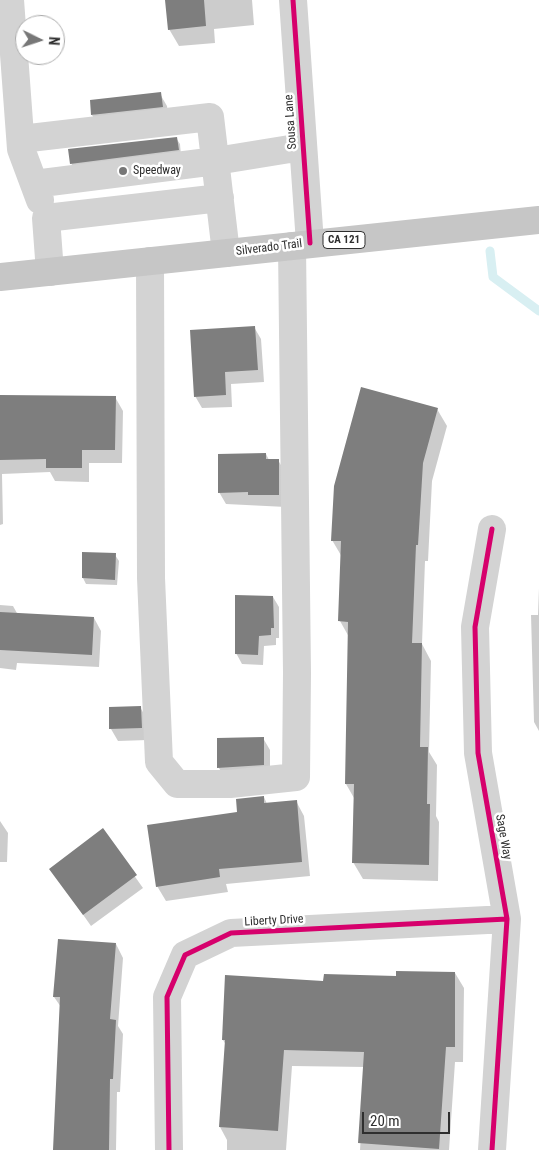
<!DOCTYPE html>
<style>
body{margin:0}
#map{position:relative;width:539px;height:1150px;overflow:hidden;background:#fff;font-family:"Roboto Condensed",sans-serif}
canvas{display:block}
.north{position:absolute;left:15px;top:15px;width:50px;height:50px;box-sizing:border-box;background:#fff;border:1px solid #ababab;border-radius:50%;rotate:94deg;font-size:14px;font-weight:700;line-height:20px;text-align:center;color:#2e2e2e}
.north::after{content:'';display:block;margin:auto;width:18px;height:22px;background:#777;clip-path:polygon(50% 0,100% 100%,50% 72%,0 100%)}
.scale{position:absolute;left:362px;top:1112px;width:88px;height:22px;box-sizing:border-box;border:2px solid #2e2e2e;border-top:0;padding-left:6px;font-size:15px;line-height:18px;white-space:nowrap;color:#2e2e2e;-webkit-text-stroke:4px #fff;paint-order:stroke}
</style>
<div id="map">
<canvas width="539" height="1150"></canvas>
<div class="north">N</div>
<div class="scale">20 m</div>
</div>
<script>
const ctx = document.querySelector('canvas').getContext('2d');
ctx.lineJoin = 'round';
function fill(path, color) {
  ctx.fillStyle = color;
  ctx.fill(path, 'evenodd');
}
function shape(rows) {
  const path = new Path2D();
  for (const r of rows) {
    path.moveTo(r[0], r[1]);
    for (let i = 2; i < r.length; i += 2) path.lineTo(r[i], r[i + 1]);
  }
  return path;
}
function trace(path, color, width, dash) {
  ctx.strokeStyle = color;
  ctx.lineWidth = width;
  ctx.lineCap = dash ? 'butt' : 'round';
  ctx.setLineDash(dash || []);
  ctx.stroke(path);
}
function drawText(font, color, halo, rows, align = 'center') {
  ctx.font = font + ' "Roboto Condensed",sans-serif';
  ctx.lineWidth = 5;
  ctx.setLineDash([]);
  ctx.textBaseline = 'middle';
  ctx.strokeStyle = halo;
  ctx.fillStyle = color;
  for (const [text, x, y, turn = 0] of rows) {
    ctx.save();
    ctx.translate(x, y);
    ctx.rotate((+turn || 0) * Math.PI / 180);
    ctx.textAlign = isNaN(turn) ? turn : align;
    if (halo) ctx.strokeText(text, 0, 0);
    ctx.fillText(text, 0, 0);
    ctx.restore();
  }
}
const shadow = shape([
 [166,0,252,0,254,25,214,29,215,43,179,46,169,29],
 [160,94,167,106,169,119,99,127,92,115],
 [176,138,180,144,181,156,74,169,71,163],
 [254,327,261,339,264,382,231,384,232,407,202,408,195,396],
 [0,396,115,397,123,411,122,463,89,463,89,482,55,481,50,472,2,474,3,524,0,525],
 [437,409,447,426,432,481,428,561,425,561,422,644,431,661,429,752,437,765,436,816,439,822,438,881,363,879,353,862,354,798,346,784,349,637,340,621,342,557,332,540],
 [266,454,269,460,278,460,285,472,286,507,226,504,219,492],
 [115,555,119,561,117,585,86,584,83,578],
 [539,588,539,731,534,722,531,615,538,615],
 [273,597,279,607,279,638,276,638,276,645,264,646,263,665,242,664,236,653],
 [0,605,13,606,18,615,94,618,101,631,99,667,17,663,16,670,0,668],
 [140,707,147,719,148,740,118,741,111,729,110,708],
 [263,738,270,750,270,777,226,780,219,768,218,739],
 [264,797,267,804,296,801,304,816,310,876,226,884,228,892,166,901,157,886],
 [0,821,8,833,7,862,0,862],
 [102,830,143,888,91,926,51,869],
 [116,944,123,958,118,1026,123,1034,120,1092,117,1092,116,1150,55,1150,61,1007,54,997],
 [455,973,464,988,463,1062,455,1062,449,1150,360,1150,365,1067,292,1066,286,1150,227,1150,227,1140,220,1127,226,1045,223,1040,325,982]
]);
const stream = shape([
 [490,251,493,277,539,311]
]);
const building = shape([
 [165,0,204,0,206,26,168,30],
 [161,92,163,107,91,115,90,100],
 [177,137,179,150,70,164,68,149],
 [255,326,258,370,225,372,226,395,194,397,190,330],
 [361,387,438,408,423,463,418,545,416,545,412,643,422,643,420,747,428,747,427,804,430,804,429,865,352,863,354,784,345,784,348,622,338,621,341,541,331,541,334,486],
 [0,395,116,396,115,450,82,450,82,468,46,468,46,459,0,460],
 [266,453,266,459,279,459,279,495,248,495,248,492,218,493,218,454],
 [82,552,116,553,115,580,82,578],
 [235,595,273,596,274,628,271,628,271,635,259,636,258,655,235,654],
 [0,612,94,617,92,655,0,650],
 [141,706,142,728,109,729,109,707],
 [264,737,264,765,217,768,217,738],
 [264,796,264,803,297,800,302,862,219,869,220,877,156,887,147,825,237,812,236,799],
 [103,828,137,875,83,915,49,869],
 [58,939,116,943,110,1019,116,1020,113,1079,110,1079,109,1150,53,1150,60,997,53,997],
 [396,971,455,972,455,1047,446,1047,439,1149,358,1143,364,1052,284,1050,278,1131,219,1127,225,1040,222,1040,225,975,323,981,324,974,396,976]
]);
const minor = shape([
 [10,0,21,149,40,200],
 [293,0,310,243],
 [21,139,210,117,226,253],
 [34,184,216,161,302,147],
 [150,261,151,578,159,762,177,784,230,784,296,777,297,673,292,246],
 [50,272,46,218,220,198],
 [492,529,475,627,478,753,507,919,492,1150],
 [169,1150,167,997,185,955,231,933,507,919]
]);
const major = shape([
 [0,277,539,220]
]);
const cycleway = shape([
 [293,0,310,243],
 [492,529,475,627,478,753,507,919,492,1150],
 [169,1150,167,997,185,955,231,933,507,919]
]);
const markers = [
 [123,171,5,"#777"]
];
const shields = [
 [344,240,42]
];
const shieldNames = [
 ["CA 121",344,240]
];
const streetNames = [
 ["Sousa Lane",291,122,-94],
 ["Silverado Trail",269,248,-7],
 ["Sage Way",503,837,80],
 ["Liberty Drive",274,921,-3]
];
const poiNames = [
 ["Speedway",133,171]
];
fill(shadow, '#0003');
trace(stream, '#d8eff2', 9);
fill(building, '#7e7e7e');
trace(minor, '#d3d3d3', 28);
trace(major, '#c6c6c6', 28);
trace(cycleway, '#d6006c', 5);
for (const [x, y, r, color] of markers) {
  const dot = new Path2D();
  dot.arc(x, y, r, 0, 2 * Math.PI);
  ctx.fillStyle = color;
  ctx.fill(dot);
  trace(dot, '#fff', 2);
}
for (const [x, y, w] of shields) {
  const box = new Path2D();
  box.roundRect(x - w / 2, y - 8.5, w, 17, 4);
  ctx.fillStyle = '#fff';
  ctx.fill(box);
  trace(box, '#2e2e2e', 1);
}
drawText('bold 11px', '#2e2e2e', null, shieldNames);
drawText('12px', '#2e2e2e', '#fff', streetNames);
drawText('12px', '#2e2e2e', '#fff', poiNames, 'left');
</script>
